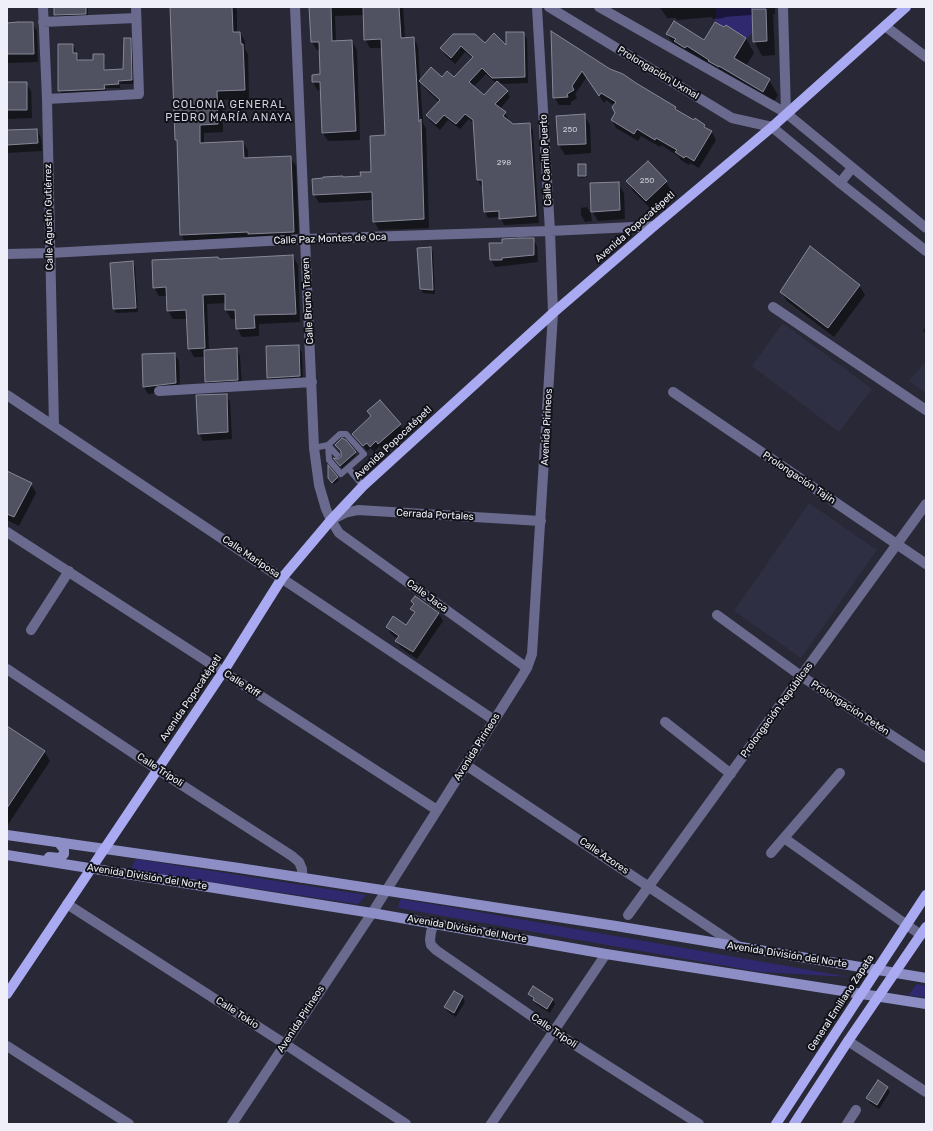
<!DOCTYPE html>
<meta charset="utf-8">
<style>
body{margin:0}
#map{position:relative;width:933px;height:1131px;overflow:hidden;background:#282836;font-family:Rubik,sans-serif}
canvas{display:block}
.frame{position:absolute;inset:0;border:8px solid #eeeff8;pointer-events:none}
</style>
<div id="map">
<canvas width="933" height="1131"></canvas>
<div class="frame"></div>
</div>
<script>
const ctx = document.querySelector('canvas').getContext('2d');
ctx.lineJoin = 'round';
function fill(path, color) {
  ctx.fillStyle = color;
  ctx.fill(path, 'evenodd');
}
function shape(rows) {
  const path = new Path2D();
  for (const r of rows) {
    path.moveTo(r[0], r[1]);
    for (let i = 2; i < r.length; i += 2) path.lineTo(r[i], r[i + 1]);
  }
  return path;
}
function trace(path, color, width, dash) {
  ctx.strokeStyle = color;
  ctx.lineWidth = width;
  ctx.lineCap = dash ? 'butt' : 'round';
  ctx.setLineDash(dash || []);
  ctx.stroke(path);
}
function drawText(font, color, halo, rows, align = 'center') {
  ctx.font = font + ' Rubik,sans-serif';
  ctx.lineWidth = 4;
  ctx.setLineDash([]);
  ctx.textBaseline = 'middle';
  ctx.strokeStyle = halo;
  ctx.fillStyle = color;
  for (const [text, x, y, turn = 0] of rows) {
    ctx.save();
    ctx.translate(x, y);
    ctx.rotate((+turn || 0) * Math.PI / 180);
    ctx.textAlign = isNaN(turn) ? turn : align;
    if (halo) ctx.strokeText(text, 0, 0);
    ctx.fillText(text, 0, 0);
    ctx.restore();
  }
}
const built = shape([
 [783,323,872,389,839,432,752,366],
 [926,361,926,393,909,381],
 [809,503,877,550,801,658,734,611]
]);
const green = shape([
 [716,7,768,7,768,9,752,10,753,29,754,31,745,40,735,34,736,32,726,25,724,27,715,22],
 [136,859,366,895,358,904,130,870],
 [400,899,456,908,849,977,760,972,398,908],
 [917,984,926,986,926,998,908,995]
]);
const shadow = shape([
 [55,7,88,7,88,21,59,22,55,15],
 [171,7,235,7,237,10,237,33,240,33,245,41,245,49,248,54,249,99,222,100,223,132,204,133,204,144,243,142,248,151,248,159,290,157,296,166,299,240,186,244,181,235,178,143,176,139],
 [310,7,403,7,405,39,414,38,418,47,420,81,442,78,454,78,473,58,465,52,455,64,445,55,441,48,453,35,485,44,507,47,523,33,527,39,528,83,499,84,507,91,510,97,500,109,505,113,508,119,507,121,513,125,530,124,533,131,539,223,504,225,500,217,488,218,485,212,483,186,481,186,478,180,474,124,469,119,460,129,448,120,440,130,430,121,427,115,439,102,424,87,420,81,423,123,426,129,429,228,379,230,374,221,373,200,319,203,314,194,344,178,362,177,372,173,386,136,382,48,370,48,365,39,364,15,335,16,336,42,352,41,357,50,360,140,328,141,323,133,321,90,318,91,313,82,313,75,321,75,320,50,317,50,312,42],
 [486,74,496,83,484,97,473,87],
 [660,7,775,7,775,14,773,14,775,55,762,56,754,41,753,17,751,15,724,17,724,18,713,19,712,17,677,20,676,18,667,18],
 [32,23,37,31,38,62,7,63,7,24],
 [552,33,610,70,676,108,678,111,694,122,705,125,707,130,712,132,716,140,699,168,690,163,689,165,681,160,678,156,661,145,660,147,641,136,638,141,616,128,612,120,617,113,615,106,606,100,604,103,587,77,575,94,577,98,571,102,571,105,559,105,554,97],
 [667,34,705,41,746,38,754,53,746,66,769,80,778,95,771,106,676,48],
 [130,39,132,43,134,84,120,84,120,88,106,88,106,93,62,94,59,90,73,45,75,48,75,54,77,54,79,58,79,61,94,60,103,55,105,59,105,71,124,70],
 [7,83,26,83,31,91,32,118,7,119],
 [584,115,590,125,591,153,565,155,559,145],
 [37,130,41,138,42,151,7,153,7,131],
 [648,162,666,182,672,192,652,210,633,191,628,181],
 [585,165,587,177,580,178,579,176],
 [618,183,624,193,625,219,598,221,592,211],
 [587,207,591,214,592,221,585,222,581,215,581,208],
 [533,239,537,246,538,262,495,267,491,260,490,244,503,244],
 [431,248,433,252,435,294,423,293,421,289],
 [293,256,298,265,300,322,259,324,259,336,242,337,237,328,237,319,231,319,226,310,226,303,207,304,209,350,236,349,240,356,242,387,210,389,206,382,205,357,194,357,189,348,187,319,173,319,168,311,167,296,159,296,154,287,219,260],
 [133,262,135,267,138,312,116,313,114,309],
 [859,285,865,295,834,337,787,301,781,292],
 [926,327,926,335,923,330],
 [298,346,302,353,303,383,272,385,268,378],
 [174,354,179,361,180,390,148,394,144,387],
 [226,395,230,402,232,439,203,441,199,433],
 [379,401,400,425,403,431,382,449,380,446,374,452,371,448,367,451,354,434,371,417],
 [342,440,356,455,342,468,335,460,339,460,342,456],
 [329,468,339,480,334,484,330,480],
 [7,472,31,484,36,493,19,526,7,520],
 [415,597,439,614,443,621,417,659,401,648,396,641,398,639,391,634,387,627,406,626,415,614,412,609,414,605,412,601],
 [7,727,44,751,50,761,7,826],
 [534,987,553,1000,555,1004,550,1013,537,1005,532,998,529,994],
 [454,992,463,997,465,1002,456,1017,448,1012,445,1007],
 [887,1088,890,1092,879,1109,870,1103,868,1098]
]);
const building = shape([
 [54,7,86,7,86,14,54,15,54,7],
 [170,7,232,7,233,32,240,32,241,44,243,44,245,90,217,91,218,124,200,125,200,143,243,141,244,158,291,156,294,232,248,234,248,232,180,235,177,140,175,140,170,7],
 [309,7,331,7,332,41,352,40,356,131,322,133,320,82,312,82,312,75,320,74,319,42,311,42,309,7],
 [363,7,399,7,401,38,414,37,419,122,421,119,424,219,373,222,372,192,313,195,312,179,323,178,323,177,343,176,343,177,361,176,360,172,371,172,370,136,385,135,381,39,364,40,363,7],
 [752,9,766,9,767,41,753,42,752,9],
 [674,21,704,40,715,22,724,27,726,25,746,38,734,58,770,79,763,92,719,66,719,67,708,61,709,60,687,46,685,48,674,41,676,39,666,34,674,21],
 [18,22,33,22,34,54,7,54,7,23,18,22],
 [551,31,610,69,623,74,636,83,676,107,675,109,694,120,695,118,705,125,704,127,712,131,694,161,686,156,684,158,675,152,677,150,656,138,655,140,637,129,634,134,611,120,615,113,612,107,616,102,601,93,599,96,582,71,572,86,574,90,567,94,568,97,553,98,551,31],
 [506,32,524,32,525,77,492,78,482,68,469,82,484,95,497,81,508,91,495,104,506,112,503,116,513,124,530,123,536,216,499,219,499,211,484,212,482,180,477,180,473,120,465,114,456,124,444,115,436,124,426,115,440,100,419,81,431,67,442,77,447,71,454,77,473,57,461,46,451,58,440,48,453,34,475,34,485,43,494,33,506,45,506,32],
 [124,38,131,38,132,80,118,81,119,84,104,85,105,89,58,91,58,44,73,44,73,53,77,53,77,60,93,60,93,54,104,54,104,70,123,69,124,38],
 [7,82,27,82,27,110,7,110,7,82],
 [585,114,586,144,558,145,556,116,585,114],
 [37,129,38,143,7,145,7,130,37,129],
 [648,161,667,181,646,201,626,181,648,161],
 [578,164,586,164,586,176,578,176,578,164],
 [619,182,620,210,591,212,590,183,619,182],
 [520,238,534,238,534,255,502,258,502,260,490,260,489,243,502,243,502,239,520,238],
 [810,246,860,285,828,328,780,292,810,246],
 [431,247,433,290,420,289,417,248,431,247],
 [293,255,296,314,254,315,255,328,236,329,235,310,225,310,225,294,203,295,205,348,188,349,186,310,167,311,166,287,153,288,152,260,218,257,219,259,293,255],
 [133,261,136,308,113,309,110,263,133,261],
 [299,345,300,376,267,378,266,346,299,345],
 [237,348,238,380,205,382,204,350,237,348],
 [175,353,176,383,143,387,142,354,175,353],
 [227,394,228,432,198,434,196,395,227,394],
 [380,400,401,424,378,444,376,441,370,447,367,443,363,446,352,434,371,416,367,411,380,400],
 [342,438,346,440,356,452,340,466,333,458,338,459,341,457,341,451,335,445,342,438],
 [328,465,338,477,332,483,328,478,328,465],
 [7,471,32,483,14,517,7,514,7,471],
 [415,596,439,613,413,652,395,641,399,636,386,627,393,616,406,625,415,612,410,609,414,604,411,601,415,596],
 [7,726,45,751,7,808,7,726],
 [533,986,553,999,547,1009,533,1000,534,998,528,994,533,986],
 [454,991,463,996,454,1013,444,1007,454,991],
 [878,1080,888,1087,877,1105,866,1098,878,1080]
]);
const lane = shape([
 [328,445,337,455],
 [314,448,328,445,340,434,346,434,364,454,341,474,329,460,328,445],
 [348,468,363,486]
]);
const street = shape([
 [43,7,47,99,54,426],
 [295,7,314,448,319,485,326,509,331,520,339,533,527,668],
 [549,7,732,118,772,127,840,183,926,251],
 [599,7,786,113,926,228],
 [783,7,786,113],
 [43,22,136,18],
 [885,26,926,57],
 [47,99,139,94,136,7],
 [840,183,852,168],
 [7,254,50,253,304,239,550,231,654,226],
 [773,307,926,410],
 [159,391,312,382],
 [673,392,926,564],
 [7,395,494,720],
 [333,519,345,513,358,510,541,521],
 [7,532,437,810],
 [717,615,801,676,926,758],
 [31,630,69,571],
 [7,669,157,769,292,856,299,862,302,869,302,878],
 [665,722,731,774],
 [466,765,739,947],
 [784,838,921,935],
 [771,853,840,773],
 [67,904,285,1044,406,1124],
 [628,915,926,504],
 [434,923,431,932,430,940,431,945,436,950,553,1031,699,1124],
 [848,1041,926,1092],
 [7,1046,129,1124],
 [232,1124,372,913,521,678,527,668,532,654,553,313,550,231,537,7],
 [491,1124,606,954],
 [847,1124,856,1110]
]);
const secondary = shape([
 [7,835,239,868,616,926,926,978],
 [7,855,372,913,606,954,926,1004],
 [49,857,60,858,64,854,64,849,58,842]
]);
const primary = shape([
 [7,994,223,672,282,578,331,520,363,486,553,313,654,226,772,127,906,7],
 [776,1124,926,895],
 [794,1124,848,1041,926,927]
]);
const numberNames = [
 ["250",570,130],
 ["298",504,163],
 ["250",647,181]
];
const streetNames = [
 ["Prolongación Uxmal",658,73,31],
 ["Calle Carrillo Puerto",546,160,-93],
 ["Calle Agustín Gutiérrez",49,217,-91],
 ["Avenida Popocatépetl",635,227,-41],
 ["Calle Paz Montes de Oca",330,239,-2],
 ["Calle Bruno Traven",308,301,-93],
 ["Avenida Pirineos",547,427,-87],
 ["Avenida Popocatépetl",393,443,-43],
 ["Prolongación Tajín",799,478,34],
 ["Cerrada Portales",435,515,3],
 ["Calle Mariposa",251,557,34],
 ["Calle Jaca",427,596,36],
 ["Calle Riff",242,684,33],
 ["Avenida Popocatépetl",191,698,-56],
 ["Prolongación Petén",850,708,33],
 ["Prolongación Repúblicas",777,710,-54],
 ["Avenida Pirineos",477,747,-58],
 ["Calle Trípoli",160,770,33],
 ["Calle Azores",604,856,34],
 ["Avenida División del Norte",147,877,9],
 ["Avenida División del Norte",467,929,10],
 ["Avenida División del Norte",787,955,9],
 ["General Emiliano Zapata",841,1003,-57],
 ["Calle Tokio",237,1013,33],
 ["Avenida Pirineos",301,1019,-57],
 ["Calle Trípoli",554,1031,34]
];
const neighbourhoodNames = [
 ["COLONIA GENERAL",229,105],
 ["PEDRO MARÍA ANAYA",229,118]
];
fill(built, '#2f2f43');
fill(green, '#312970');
fill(shadow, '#0007');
fill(building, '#515261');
trace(building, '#868797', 1);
trace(lane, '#696a8d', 6);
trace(street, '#696a8d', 10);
trace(secondary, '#8d8ec5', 10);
trace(primary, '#a9aaf1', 10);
drawText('8px', '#c7c8d2', null, numberNames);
drawText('10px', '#eeeff8', '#111218', streetNames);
ctx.letterSpacing = '1px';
drawText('11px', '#cfd0e2', '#111218', neighbourhoodNames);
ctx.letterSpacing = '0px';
</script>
